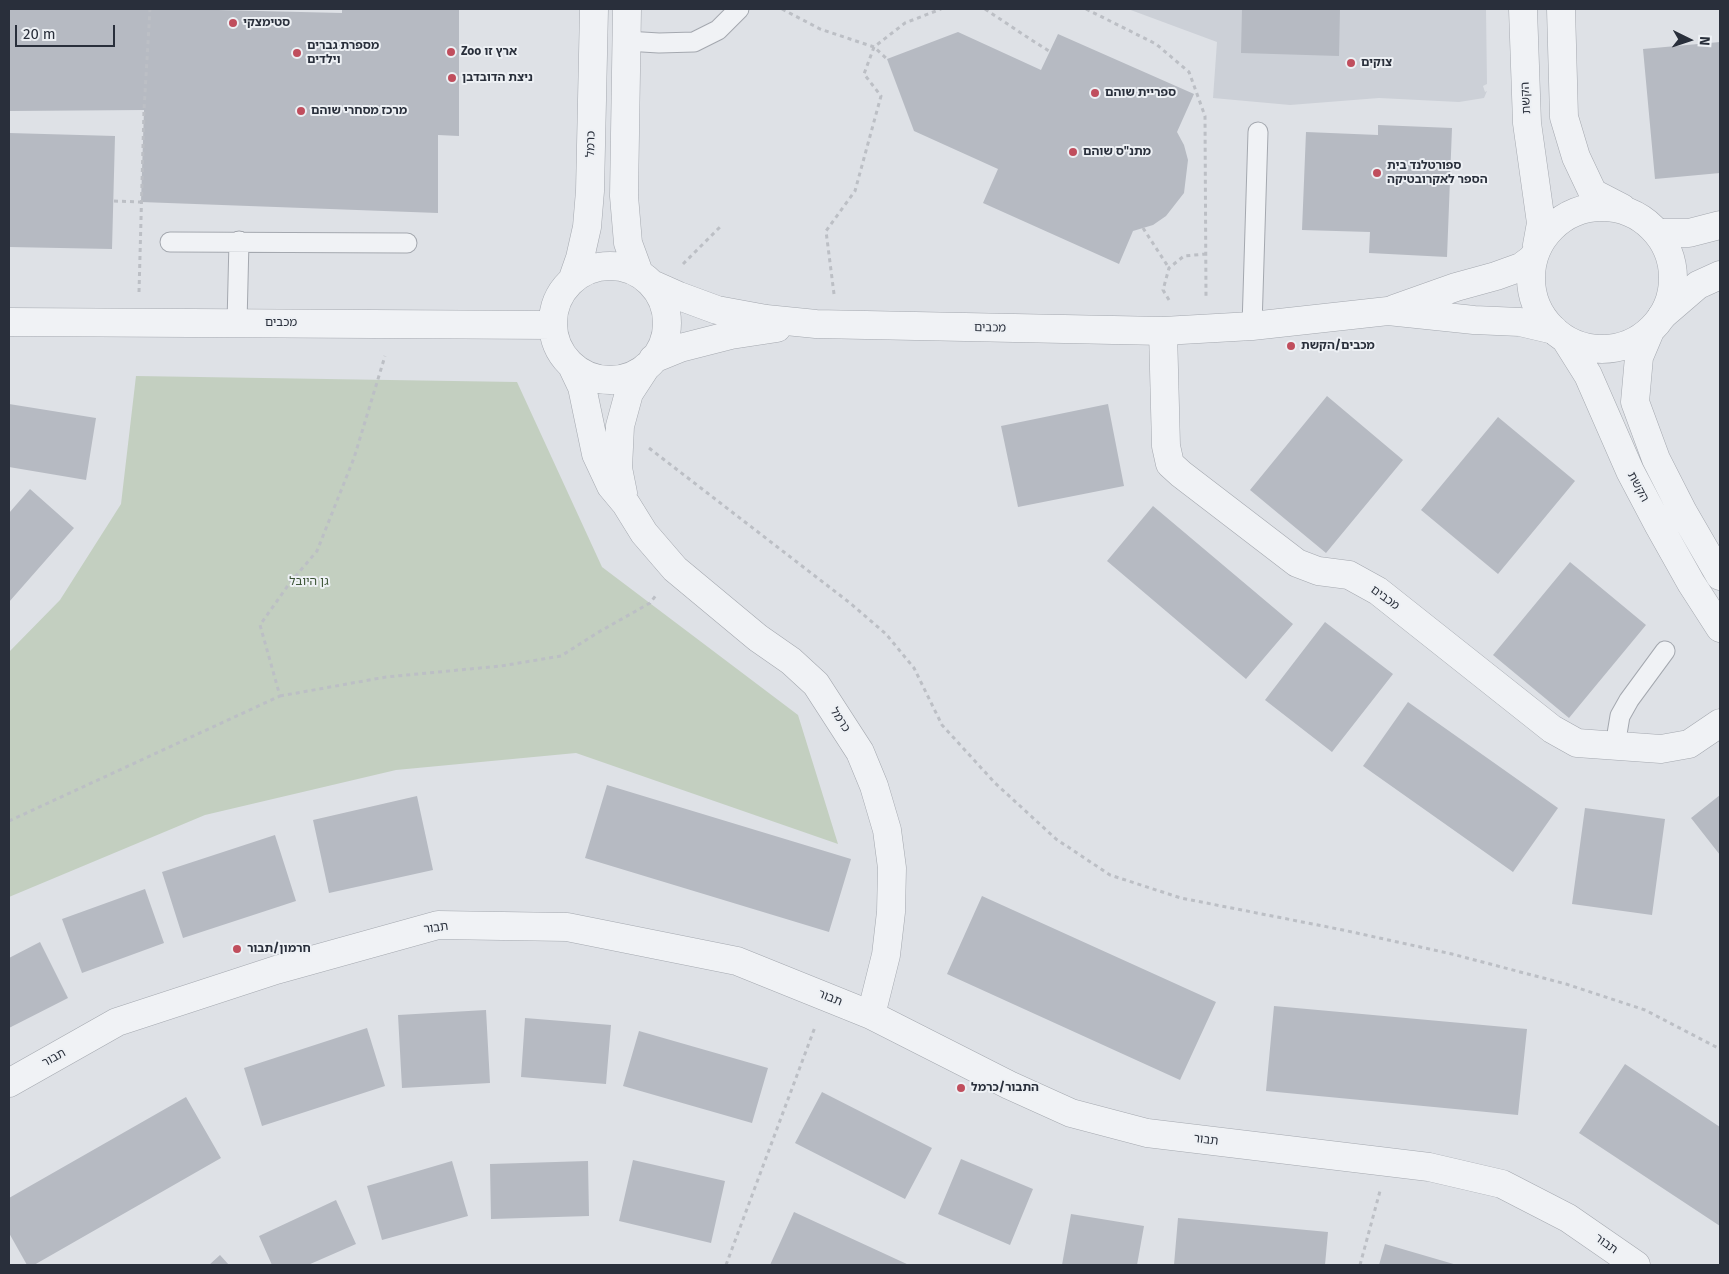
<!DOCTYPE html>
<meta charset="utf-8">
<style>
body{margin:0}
#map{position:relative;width:1729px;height:1274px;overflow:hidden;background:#dee1e6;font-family:"Fira Sans",sans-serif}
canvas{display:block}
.frame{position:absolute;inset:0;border:10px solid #292f3b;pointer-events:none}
.north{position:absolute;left:1664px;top:15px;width:50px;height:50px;-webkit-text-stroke:4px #edf0f4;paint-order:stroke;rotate:94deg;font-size:14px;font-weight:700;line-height:20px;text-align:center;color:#292f3b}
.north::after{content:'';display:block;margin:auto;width:18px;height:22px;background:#292f3b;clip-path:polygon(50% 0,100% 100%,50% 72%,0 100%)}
.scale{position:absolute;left:15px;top:25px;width:100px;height:22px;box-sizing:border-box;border:2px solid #292f3b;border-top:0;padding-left:6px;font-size:15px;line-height:18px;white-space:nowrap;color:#292f3b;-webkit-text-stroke:4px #edf0f4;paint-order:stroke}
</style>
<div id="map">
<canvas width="1729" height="1274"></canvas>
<div class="frame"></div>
<div class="north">N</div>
<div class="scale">20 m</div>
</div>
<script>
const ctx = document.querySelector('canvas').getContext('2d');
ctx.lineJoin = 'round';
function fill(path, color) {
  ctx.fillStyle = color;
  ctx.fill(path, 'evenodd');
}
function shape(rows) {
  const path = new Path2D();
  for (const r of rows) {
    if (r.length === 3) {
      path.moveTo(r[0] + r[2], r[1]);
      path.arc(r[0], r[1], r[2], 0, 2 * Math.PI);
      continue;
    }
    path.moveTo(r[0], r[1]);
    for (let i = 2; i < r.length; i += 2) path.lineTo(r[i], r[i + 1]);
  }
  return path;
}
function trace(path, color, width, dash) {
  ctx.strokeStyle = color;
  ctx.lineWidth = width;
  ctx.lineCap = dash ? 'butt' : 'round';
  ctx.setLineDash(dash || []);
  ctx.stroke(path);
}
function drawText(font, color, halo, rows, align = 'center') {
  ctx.font = font + ' "Fira Sans","Noto Sans Hebrew",sans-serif';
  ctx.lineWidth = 4;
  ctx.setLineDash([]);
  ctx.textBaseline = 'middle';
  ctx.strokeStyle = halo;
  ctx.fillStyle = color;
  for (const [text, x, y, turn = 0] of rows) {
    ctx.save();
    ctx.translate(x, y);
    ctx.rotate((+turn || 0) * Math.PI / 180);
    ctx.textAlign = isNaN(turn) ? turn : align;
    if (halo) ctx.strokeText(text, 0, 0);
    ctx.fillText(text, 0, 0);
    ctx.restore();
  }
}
const built = shape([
 [1128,9,1486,9,1487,84,1483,86,1485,92,1487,91,1484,98,1459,102,1379,98,1290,105,1213,98,1217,42]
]);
const green = shape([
 [136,376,517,382,602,567,798,715,838,844,576,753,396,770,205,815,9,897,9,652,60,600,121,504]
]);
const building = shape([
 [9,9,177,9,342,13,342,9,459,9,459,136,438,135,438,213,141,202,144,110,9,111],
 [1242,9,1340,9,1339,56,1241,53],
 [958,32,1041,70,1058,34,1194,94,1177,132,1184,145,1188,160,1184,193,1166,216,1153,225,1133,231,1119,264,983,203,998,169,914,131,887,59],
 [1720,42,1720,173,1655,179,1643,49],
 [1378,125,1452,128,1447,257,1369,253,1370,232,1302,230,1306,132,1378,135],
 [9,133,115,136,112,249,9,247],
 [1327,396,1403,460,1326,553,1250,490],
 [9,404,96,418,86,480,9,467],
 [1108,404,1124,486,1018,507,1001,426],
 [1498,417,1575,481,1498,574,1421,510],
 [30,489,74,528,9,602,9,513],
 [1153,506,1293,624,1246,679,1107,561],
 [1570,562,1646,625,1569,718,1493,655],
 [1325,622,1393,674,1332,752,1265,700],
 [1408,702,1558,808,1513,872,1363,766],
 [607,785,851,859,829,932,585,858],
 [1720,795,1720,855,1691,818],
 [417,796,433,870,329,893,313,820],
 [1585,808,1665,819,1652,915,1572,904],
 [275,835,296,901,183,938,162,872],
 [145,889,164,943,82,973,62,919],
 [982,896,1216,1002,1180,1080,947,974],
 [40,942,68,998,9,1028,9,958],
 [1274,1006,1527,1029,1518,1115,1266,1091],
 [486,1010,490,1083,402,1088,398,1015],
 [525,1018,611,1025,606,1084,521,1077],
 [367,1028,385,1086,262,1126,244,1068],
 [639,1031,768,1068,752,1123,623,1086],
 [1625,1064,1720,1127,1720,1226,1579,1133],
 [822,1092,932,1148,905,1199,795,1143],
 [186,1097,221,1158,34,1265,27,1265,9,1233,9,1198],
 [961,1159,1033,1189,1010,1245,938,1214],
 [633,1160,725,1181,711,1243,619,1221],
 [452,1161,468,1216,382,1240,367,1186],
 [588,1161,589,1216,491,1219,490,1164],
 [336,1200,356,1244,308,1265,272,1265,259,1236],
 [794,1212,909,1265,770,1265],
 [1071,1214,1144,1226,1137,1265,1062,1265],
 [1178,1218,1328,1232,1325,1265,1174,1265],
 [1385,1244,1457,1265,1379,1265],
 [220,1255,229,1265,209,1265]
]);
const path = shape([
 [782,9,820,29,874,47,905,23,941,9],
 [985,9,1030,39,1049,51],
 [1086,9,1156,44,1189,72,1205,116,1206,298],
 [114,201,141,202],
 [1143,228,1169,268],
 [683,264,721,226],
 [139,292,144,110,150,9],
 [834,294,826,231,855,191,881,96,864,74,874,47,887,59],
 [1169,300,1163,290,1169,268,1184,256,1205,254],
 [649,448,850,603,886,634,914,668,942,725,995,783,1056,839,1110,875,1181,898,1343,930,1452,954,1566,984,1645,1010,1720,1049],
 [280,696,386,677,501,666,561,656,597,633,650,603,657,594],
 [9,821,280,696,260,625,289,584,317,551,354,458,385,356],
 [726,1265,815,1027],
 [1360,1265,1380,1191]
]);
const service = shape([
 [626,41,659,43,694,42,718,30,739,9],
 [170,242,407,243],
 [237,323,239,241],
 [1252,326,1258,132],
 [1615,746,1620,716,1629,700,1665,651]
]);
const minor = shape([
 [627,9,624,196,628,243,639,273],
 [1658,233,1689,233,1720,225],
 [610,323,57],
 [573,278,580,258,587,227,590,191,594,9],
 [652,284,679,296,717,310,766,319,816,324,1163,331,1252,326,1388,311,1474,320,1520,322,1554,330],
 [1394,309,1456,287,1496,276,1521,267,1533,258],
 [1662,316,1698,285,1720,275],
 [9,322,553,325],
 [1163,331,1166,446,1170,464,1181,474,1297,563,1318,571,1349,575,1378,591,1552,729,1577,743,1661,749,1689,744,1720,723],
 [653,359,680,348,731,335,777,328],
 [572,366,582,387,596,454,611,486,626,504,644,533,675,569,758,638,791,661,816,684,860,752,874,786,887,830,892,868,891,912,886,955,871,1015],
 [623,493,618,468,620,426,629,393,646,367],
 [9,1083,117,1022,276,970,438,925,567,927,737,961,871,1015,1009,1085,1071,1113,1147,1133,1429,1167,1502,1184,1568,1218,1636,1265]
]);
const tertiary = shape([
 [1523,9,1527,123,1541,223,1537,245],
 [1561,9,1564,117,1576,157,1593,193,1622,208],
 [1602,278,71],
 [1650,331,1639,357,1635,402,1656,459,1683,512,1720,576],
 [1566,340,1588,375,1630,471,1659,526,1691,583,1720,628]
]);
const markers = [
 [233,23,5,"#c04e5d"],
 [451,52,5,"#c04e5d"],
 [297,53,5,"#c04e5d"],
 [1351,63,5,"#c04e5d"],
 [452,78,5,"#c04e5d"],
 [1095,93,5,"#c04e5d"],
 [301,111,5,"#c04e5d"],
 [1073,152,5,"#c04e5d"],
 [1377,173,5,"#c04e5d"],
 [1291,346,5,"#c04e5d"],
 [237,949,5,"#c04e5d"],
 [961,1088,5,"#c04e5d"]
];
const poiNames = [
 ["סטימצקי",243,23],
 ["מספרת גברים",307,46],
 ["וילדים",307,60],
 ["Zoo ארץ זו",461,52],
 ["צוקים",1361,63],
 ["ניצת הדובדבן",462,78],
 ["ספריית שוהם",1105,93],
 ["מרכז מסחרי שוהם",311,111],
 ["מתנ\"ס שוהם",1083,152],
 ["ספורטלנד בית",1387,166],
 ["הספר לאקרובטיקה",1387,180],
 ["מכבים/הקשת",1301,346],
 ["חרמון/תבור",247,949],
 ["התבור/כרמל",971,1088]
];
const streetNames = [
 ["הקשת",1526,98,-93],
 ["כרמל",591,144,-89],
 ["מכבים",281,323],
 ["מכבים",990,328,1],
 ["הקשת",1638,487,62],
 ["מכבים",1385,598,36],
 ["כרמל",840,720,57],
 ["תבור",436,928,-8],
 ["תבור",830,998,22],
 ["תבור",54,1058,-29],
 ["תבור",1206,1140,7],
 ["תבור",1606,1244,35]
];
const parkNames = [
 ["גן היובל",309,582]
];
fill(built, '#ccd0d7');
fill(green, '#c3cfc0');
fill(building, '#b6bac2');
trace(service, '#a4a8af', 21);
trace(minor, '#a4a8af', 29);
trace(tertiary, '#a4a8af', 29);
trace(path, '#bcbfc5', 3, [4, 4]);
trace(service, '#f0f2f5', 19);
trace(minor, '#f0f2f5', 28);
trace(tertiary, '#f0f2f5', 28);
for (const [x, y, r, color] of markers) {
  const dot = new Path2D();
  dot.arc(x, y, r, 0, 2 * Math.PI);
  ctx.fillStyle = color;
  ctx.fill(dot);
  trace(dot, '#edf0f4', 2);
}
drawText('bold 12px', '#292f3b', '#edf0f4', poiNames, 'left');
drawText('12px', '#292f3b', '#edf0f4', streetNames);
drawText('12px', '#3d5537', '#edf0f4', parkNames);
</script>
